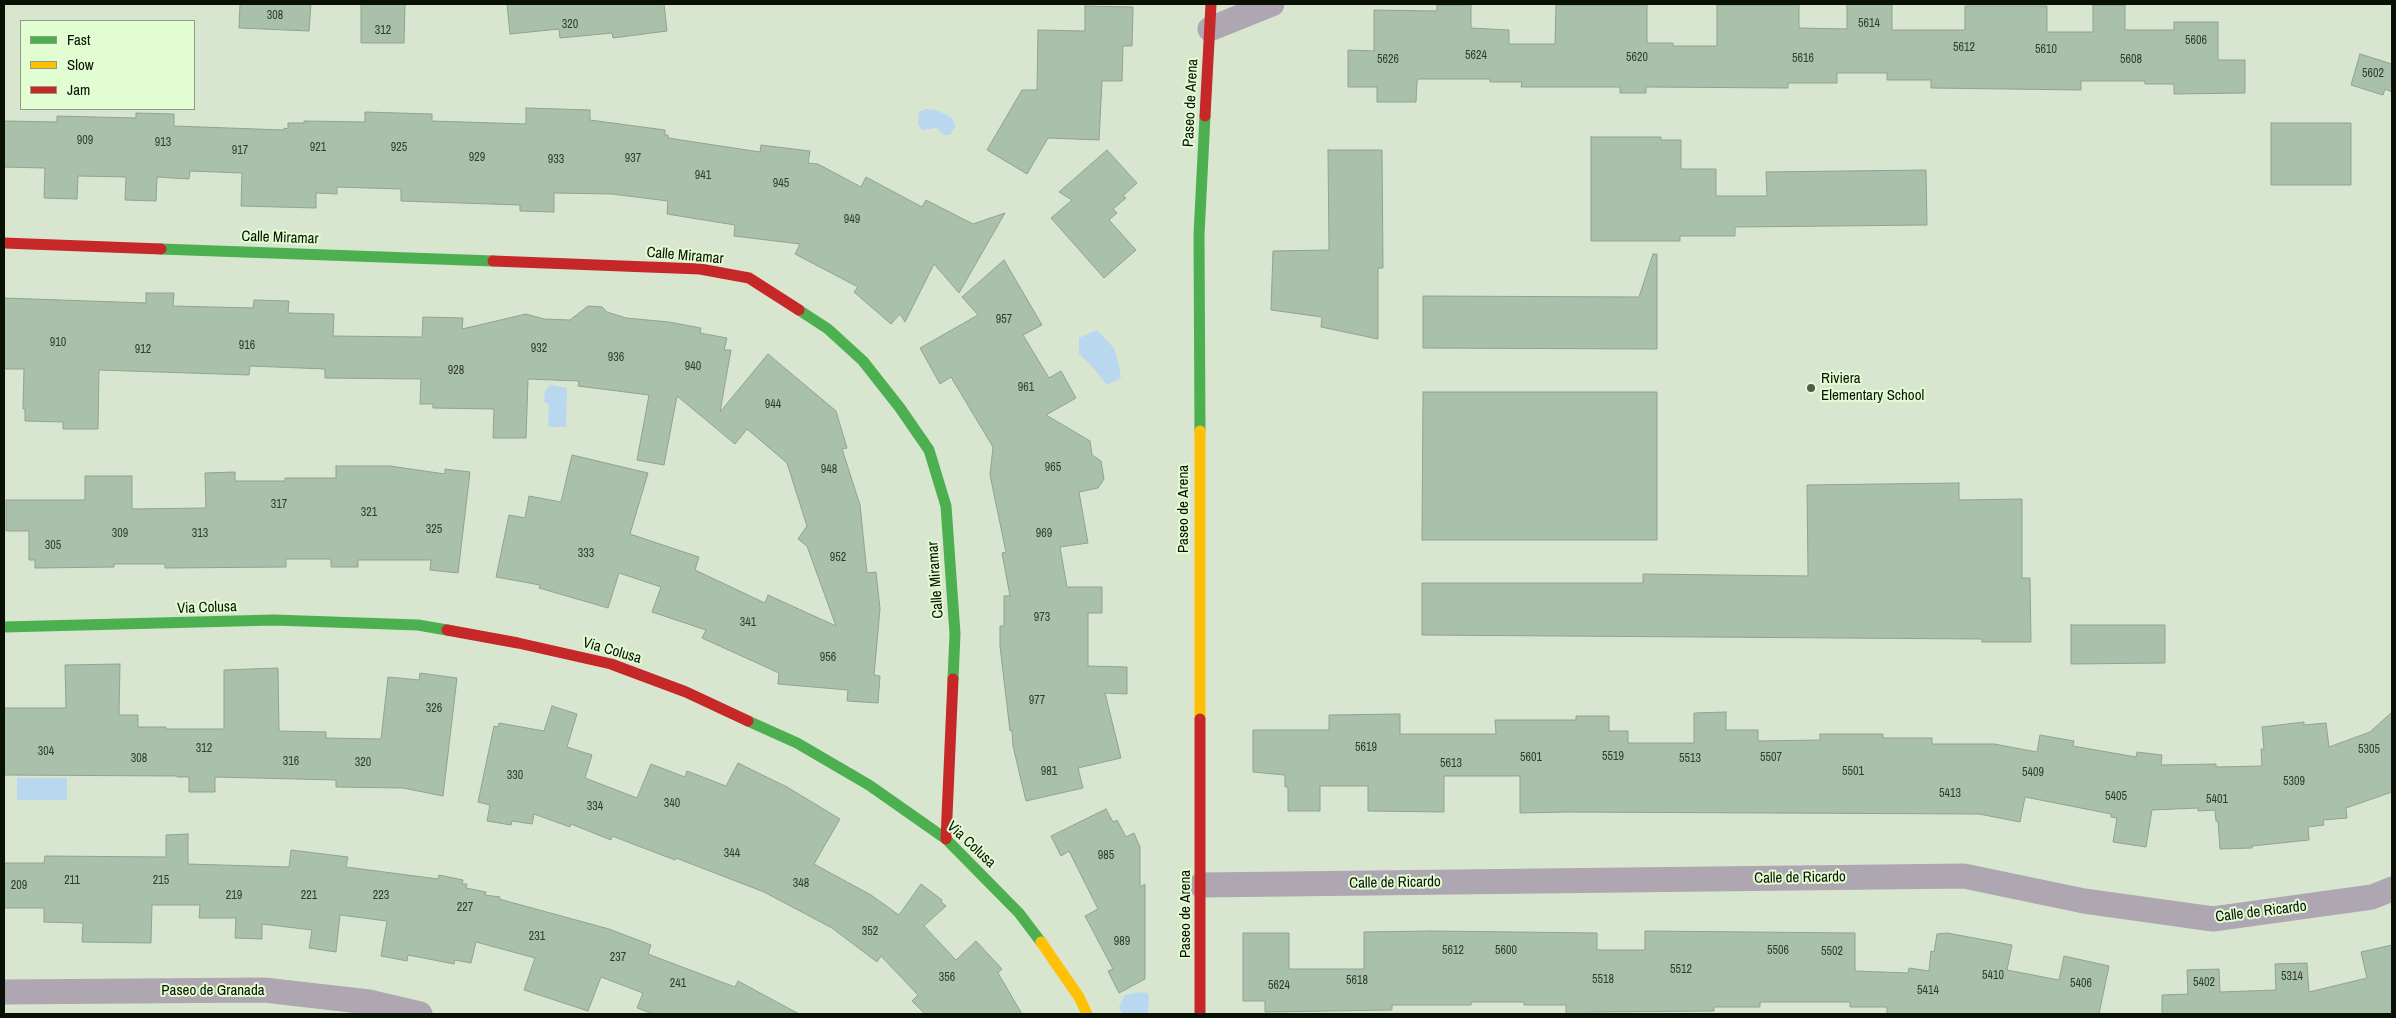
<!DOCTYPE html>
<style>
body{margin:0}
#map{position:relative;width:2396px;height:1018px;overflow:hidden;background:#d8e6cf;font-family:"Archivo Narrow",sans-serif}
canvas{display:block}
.frame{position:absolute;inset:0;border:5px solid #091104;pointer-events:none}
.legend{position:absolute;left:20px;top:20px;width:175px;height:90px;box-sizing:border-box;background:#e2fdd2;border:1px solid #8b9f80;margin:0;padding:6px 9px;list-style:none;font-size:15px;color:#091104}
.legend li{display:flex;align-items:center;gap:10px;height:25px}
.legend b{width:25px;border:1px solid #8b9f80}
</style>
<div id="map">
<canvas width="2396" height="1018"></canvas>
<div class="frame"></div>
<ul class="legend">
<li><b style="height:6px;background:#4caf50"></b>Fast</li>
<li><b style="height:6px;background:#ffc107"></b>Slow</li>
<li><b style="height:6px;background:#c62828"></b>Jam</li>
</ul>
</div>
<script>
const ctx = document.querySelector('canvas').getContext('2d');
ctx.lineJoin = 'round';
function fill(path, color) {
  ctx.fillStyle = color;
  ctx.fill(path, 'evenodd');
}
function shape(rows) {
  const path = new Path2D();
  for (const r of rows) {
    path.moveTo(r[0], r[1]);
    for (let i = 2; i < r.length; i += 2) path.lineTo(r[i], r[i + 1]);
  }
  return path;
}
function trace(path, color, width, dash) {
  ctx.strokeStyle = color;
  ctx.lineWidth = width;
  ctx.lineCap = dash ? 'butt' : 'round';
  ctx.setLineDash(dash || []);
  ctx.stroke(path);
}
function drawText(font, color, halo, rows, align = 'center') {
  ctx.font = font + ' "Archivo Narrow",sans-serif';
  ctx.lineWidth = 4;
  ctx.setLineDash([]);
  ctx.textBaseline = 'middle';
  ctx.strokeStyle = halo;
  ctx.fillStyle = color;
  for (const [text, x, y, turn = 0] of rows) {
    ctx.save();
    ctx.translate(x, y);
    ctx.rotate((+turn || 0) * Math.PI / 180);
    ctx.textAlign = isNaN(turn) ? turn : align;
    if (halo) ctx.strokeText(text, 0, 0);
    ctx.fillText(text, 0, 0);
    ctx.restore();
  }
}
const water = shape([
 [926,109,936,110,951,117,956,126,950,135,944,135,936,128,922,130,918,124,919,112],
 [1097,330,1114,348,1119,365,1121,378,1107,385,1090,364,1079,354,1079,338],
 [550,385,567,388,566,427,548,427,549,405,544,401,545,391],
 [17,778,67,778,67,800,17,800],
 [1141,992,1147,993,1149,996,1148,1014,1123,1014,1119,1007,1125,995]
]);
const building = shape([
 [240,4,311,4,309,31,239,28,240,4],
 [361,4,405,4,404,43,361,43,361,4],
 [507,4,664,4,667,31,613,38,612,33,560,38,559,29,510,34,507,4],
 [1847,4,1892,4,1892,30,1965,30,1965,6,2047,6,2047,32,2093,32,2093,5,2125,5,2125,30,2174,30,2174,22,2218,22,2218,60,2245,60,2245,93,2174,94,2174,84,2145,84,2145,81,2081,81,2081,90,1931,88,1931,80,1887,80,1887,73,1837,73,1837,83,1788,83,1788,88,1646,87,1646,93,1620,93,1620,87,1521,87,1522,82,1490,82,1490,79,1419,79,1417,81,1416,102,1377,102,1377,87,1348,87,1348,50,1374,51,1374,10,1437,11,1437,5,1471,5,1471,28,1509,30,1509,44,1555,44,1556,5,1647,5,1647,43,1673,43,1673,46,1717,46,1717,5,1799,5,1799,28,1847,29,1847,4],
 [1085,6,1133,7,1132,46,1123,46,1122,81,1102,81,1099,140,1048,138,1027,174,987,150,1022,90,1037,90,1038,30,1085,31,1085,6],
 [2360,54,2392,64,2392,92,2385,89,2383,95,2351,85,2360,54],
 [526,108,590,110,590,120,665,130,665,135,668,135,668,138,760,152,761,145,810,151,808,163,818,164,861,187,866,177,922,207,926,200,973,224,1005,213,959,293,934,264,905,322,900,314,891,324,854,292,858,287,795,254,800,244,734,236,735,225,667,214,668,201,612,194,554,193,554,212,520,211,520,205,401,201,401,189,337,187,337,194,316,193,316,208,241,206,242,173,190,171,189,179,157,177,156,201,125,200,126,177,78,176,77,199,44,198,45,168,4,167,4,121,57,122,57,116,136,118,136,113,174,114,174,126,284,130,284,128,288,129,288,123,304,123,304,121,365,122,365,112,432,114,432,121,526,124,526,108],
 [2271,123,2351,123,2351,185,2271,185,2271,123],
 [1591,137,1661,137,1661,140,1681,140,1681,169,1716,169,1716,196,1767,196,1766,172,1926,170,1927,225,1735,227,1735,236,1680,236,1680,241,1591,241,1591,137],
 [1107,150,1137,183,1123,196,1126,198,1113,209,1117,213,1109,220,1136,250,1104,278,1051,218,1072,200,1059,192,1107,150],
 [1328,150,1382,150,1383,268,1378,268,1378,339,1321,327,1322,317,1271,310,1273,251,1329,250,1328,150],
 [1653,254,1657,254,1657,349,1423,348,1423,296,1639,297,1653,254],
 [1004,260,1042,325,1023,335,1049,378,1061,371,1076,398,1046,415,1090,441,1092,455,1101,461,1104,479,1098,488,1079,492,1088,543,1060,547,1067,587,1102,587,1102,613,1088,613,1088,666,1127,667,1127,694,1105,693,1121,758,1078,768,1083,788,1026,801,1013,746,1012,730,1010,731,1000,646,1000,626,1004,626,1004,596,1010,596,1002,553,1006,552,990,475,993,447,951,377,940,384,920,348,978,315,962,297,1004,260],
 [146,293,174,293,173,306,253,308,254,300,289,301,288,313,334,314,333,336,422,337,423,317,463,318,462,329,526,314,544,319,570,320,588,306,602,307,607,312,626,318,669,322,701,328,700,333,727,338,724,350,731,350,720,412,768,354,836,411,847,448,842,449,860,505,867,573,876,572,880,609,874,675,880,676,878,703,847,701,848,690,778,684,779,673,702,638,706,630,652,612,661,587,619,573,608,608,539,588,540,585,496,577,509,515,525,518,529,496,561,502,572,455,648,473,630,534,699,557,695,570,765,603,768,595,836,626,807,546,798,539,807,526,787,463,747,429,735,444,677,396,664,465,637,460,649,395,578,386,579,381,528,379,526,438,493,438,494,409,433,408,433,404,420,404,421,379,325,378,325,369,250,366,249,375,99,370,98,429,63,429,63,422,25,421,25,409,23,409,24,369,4,369,4,298,146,303,146,293],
 [1423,392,1657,392,1657,540,1422,540,1423,392],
 [336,466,390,466,445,474,445,469,470,472,458,573,430,570,431,560,358,560,358,567,331,567,331,559,286,559,286,567,165,568,165,564,114,564,114,567,35,568,35,560,29,560,29,531,6,531,6,500,85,500,85,476,132,476,132,509,206,508,205,473,235,472,235,481,285,481,285,478,336,478,336,466],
 [1959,483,1959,500,2022,499,2022,578,2030,578,2031,642,1982,642,1982,639,1422,635,1422,583,1643,583,1643,574,1808,576,1807,485,1959,483],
 [2071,625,2165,625,2165,663,2071,664,2071,625],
 [120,664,119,715,138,715,138,727,166,727,166,729,224,729,224,670,278,668,279,731,326,732,326,738,381,739,388,677,419,680,420,673,457,678,443,796,403,788,336,787,336,780,215,777,215,792,189,792,189,777,177,777,177,776,4,775,4,708,66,708,65,665,120,664],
 [552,706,577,714,567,747,592,755,585,778,637,798,651,764,685,777,687,771,726,786,738,763,787,787,840,819,814,864,871,895,899,915,921,884,942,900,941,902,946,906,924,926,956,960,976,941,1002,969,998,973,1022,1014,925,1014,912,1001,918,995,881,956,877,962,832,928,764,892,676,858,675,860,612,836,611,840,571,824,570,827,534,814,532,824,512,821,511,825,487,821,490,805,478,802,494,726,498,727,499,723,544,731,552,706],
 [1726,712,1726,730,1758,730,1758,741,1820,740,1820,734,1883,734,1883,738,1932,738,1932,744,1994,744,2037,752,2040,735,2074,741,2073,746,2136,757,2137,752,2162,755,2161,765,2216,764,2216,767,2262,766,2261,749,2264,749,2262,727,2304,722,2304,725,2326,723,2329,747,2370,732,2392,712,2392,792,2346,808,2347,818,2323,820,2324,825,2308,827,2309,840,2252,846,2252,848,2220,849,2218,821,2216,821,2215,810,2198,811,2198,808,2152,810,2146,847,2113,842,2117,818,2111,817,2111,814,2025,797,2020,822,1979,814,1566,812,1520,813,1520,776,1444,776,1444,812,1368,811,1368,786,1320,786,1320,811,1288,811,1288,787,1285,787,1285,775,1253,772,1253,730,1329,730,1329,715,1400,714,1400,734,1496,734,1495,720,1576,720,1576,716,1609,716,1609,731,1628,731,1628,743,1694,743,1694,713,1726,712],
 [1106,809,1113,822,1117,820,1126,837,1134,833,1140,847,1140,887,1145,884,1145,979,1119,993,1108,971,1113,969,1085,916,1098,909,1069,851,1061,856,1051,836,1106,809],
 [188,834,188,864,289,867,291,850,348,857,346,867,438,879,439,875,463,880,462,884,467,884,466,888,486,892,485,895,500,897,499,899,609,929,651,945,648,954,735,987,738,981,799,1014,653,1014,637,1008,643,993,601,977,588,1011,524,990,535,958,476,942,471,963,455,960,454,964,408,955,407,961,381,956,387,921,340,915,336,952,309,948,312,930,262,924,262,939,235,938,236,918,199,918,200,905,152,905,151,943,82,942,83,923,44,922,44,908,4,908,4,863,44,863,45,856,166,857,166,835,188,834],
 [1431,931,1597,933,1597,950,1645,950,1645,931,1855,933,1855,971,1908,973,1909,968,1929,971,1931,951,1934,952,1937,934,1947,933,2012,945,2007,970,2059,980,2064,956,2109,966,2099,1014,1887,1014,1887,1007,1850,1007,1850,1002,1760,1002,1760,1007,1714,1007,1714,1011,1592,1012,1592,1014,1566,1014,1566,1005,1524,1005,1524,1002,1471,1002,1471,1005,1392,1005,1392,1010,1265,1012,1265,1001,1243,1001,1243,933,1289,933,1289,969,1364,969,1364,932,1431,931],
 [2392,945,2392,1014,2162,1014,2162,995,2188,994,2187,970,2219,969,2220,992,2276,990,2275,964,2307,963,2309,992,2367,978,2361,952,2392,945]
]);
const street = shape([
 [1210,29,1272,4],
 [1201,885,1964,876,2084,901,2213,919,2372,897,2392,889],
 [4,992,264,990,369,1002,420,1014]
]);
const fast = shape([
 [161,249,493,261],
 [799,310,828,329,863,361,900,408,929,450,946,506,955,634,953,679],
 [1200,431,1199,235,1205,116],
 [4,627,274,620,418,625,447,630],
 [748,721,797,743,869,785,946,839,1019,913,1041,942]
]);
const slow = shape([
 [1200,431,1200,719],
 [1041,942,1079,997,1087,1014]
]);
const jam = shape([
 [1205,116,1211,4],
 [4,243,161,249],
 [493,261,700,269,749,278,799,310],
 [447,630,518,643,611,664,686,692,748,721],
 [946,839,953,679],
 [1200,1014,1200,719]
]);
const markers = [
 [1811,388,5,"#515c4b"]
];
const numberNames = [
 ["308",275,16],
 ["5614",1869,24],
 ["320",570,25],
 ["312",383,31],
 ["5606",2196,41],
 ["5612",1964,48],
 ["5610",2046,50],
 ["5624",1476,56],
 ["5620",1637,58],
 ["5616",1803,59],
 ["5626",1388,60],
 ["5608",2131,60],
 ["5602",2373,74],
 ["909",85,141],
 ["913",163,143],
 ["921",318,148],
 ["925",399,148],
 ["917",240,151],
 ["929",477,158],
 ["937",633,159],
 ["933",556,160],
 ["941",703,176],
 ["945",781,184],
 ["949",852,220],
 ["957",1004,320],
 ["910",58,343],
 ["916",247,346],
 ["932",539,349],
 ["912",143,350],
 ["936",616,358],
 ["940",693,367],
 ["928",456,371],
 ["961",1026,388],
 ["944",773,405],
 ["965",1053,468],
 ["948",829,470],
 ["317",279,505],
 ["321",369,513],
 ["325",434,530],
 ["309",120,534],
 ["313",200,534],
 ["969",1044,534],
 ["305",53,546],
 ["333",586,554],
 ["952",838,558],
 ["973",1042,618],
 ["341",748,623],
 ["956",828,658],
 ["977",1037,701],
 ["326",434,709],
 ["5619",1366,748],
 ["312",204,749],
 ["5305",2369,750],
 ["304",46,752],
 ["5519",1613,757],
 ["5601",1531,758],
 ["5507",1771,758],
 ["308",139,759],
 ["5513",1690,759],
 ["316",291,762],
 ["320",363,763],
 ["5613",1451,764],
 ["981",1049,772],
 ["5501",1853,772],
 ["5409",2033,773],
 ["330",515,776],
 ["5309",2294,782],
 ["5413",1950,794],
 ["5405",2116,797],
 ["5401",2217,800],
 ["340",672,804],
 ["334",595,807],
 ["344",732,854],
 ["985",1106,856],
 ["211",72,881],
 ["215",161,881],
 ["348",801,884],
 ["209",19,886],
 ["219",234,896],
 ["221",309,896],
 ["223",381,896],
 ["227",465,908],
 ["352",870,932],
 ["231",537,937],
 ["989",1122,942],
 ["5612",1453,951],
 ["5600",1506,951],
 ["5506",1778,951],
 ["5502",1832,952],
 ["237",618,958],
 ["5512",1681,970],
 ["5410",1993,976],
 ["5314",2292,977],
 ["356",947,978],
 ["5518",1603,980],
 ["5618",1357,981],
 ["5402",2204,983],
 ["241",678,984],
 ["5406",2081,984],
 ["5624",1279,986],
 ["5414",1928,991]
];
const streetNames = [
 ["Paseo de Arena",1191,103,-87],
 ["Calle Miramar",280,238,2],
 ["Calle Miramar",685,256,5],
 ["Paseo de Arena",1184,509,-90],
 ["Calle Miramar",936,580,-94],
 ["Via Colusa",207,608,-2],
 ["Via Colusa",612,651,16],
 ["Via Colusa",971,845,43],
 ["Calle de Ricardo",1800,878,-1],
 ["Calle de Ricardo",1395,883,-1],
 ["Calle de Ricardo",2261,912,-7],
 ["Paseo de Arena",1186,914,-90],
 ["Paseo de Granada",213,991]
];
const poiNames = [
 ["Riviera",1821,379],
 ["Elementary School",1821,396]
];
fill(water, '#b9d7ee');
fill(building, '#a9c0ab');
trace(building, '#93a191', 1);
trace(street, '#aea7b2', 25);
trace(fast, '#4caf50', 11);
trace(slow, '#ffc107', 11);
trace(jam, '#c62828', 11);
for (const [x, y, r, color] of markers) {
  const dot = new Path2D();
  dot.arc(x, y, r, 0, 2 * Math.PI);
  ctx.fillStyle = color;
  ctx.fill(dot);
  trace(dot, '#e2fdd2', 2);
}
drawText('12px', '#313d2e', null, numberNames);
drawText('15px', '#091104', '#e2fdd2', streetNames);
drawText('15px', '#091104', '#e2fdd2', poiNames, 'left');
</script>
